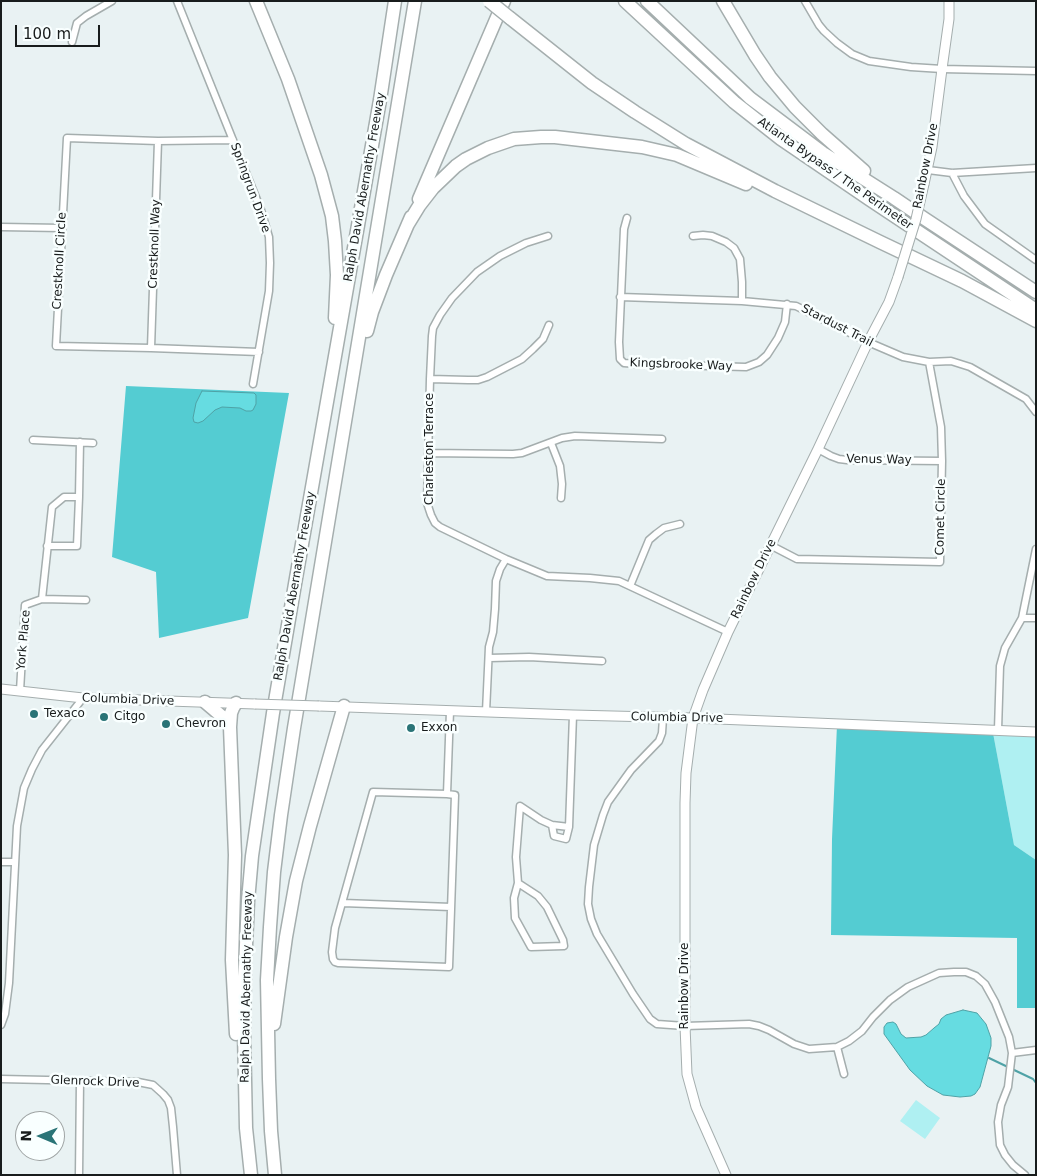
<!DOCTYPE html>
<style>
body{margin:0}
#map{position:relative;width:1037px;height:1176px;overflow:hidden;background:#e9f2f3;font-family:"DejaVu Sans",sans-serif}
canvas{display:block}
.frame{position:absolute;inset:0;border:2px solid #181c1c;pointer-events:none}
.north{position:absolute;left:15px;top:1111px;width:50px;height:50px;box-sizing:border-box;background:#f9ffff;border:1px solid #9fa4a4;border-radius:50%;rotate:271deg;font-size:14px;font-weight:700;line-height:20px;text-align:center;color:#181c1c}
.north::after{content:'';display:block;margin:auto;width:18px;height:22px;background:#2a7477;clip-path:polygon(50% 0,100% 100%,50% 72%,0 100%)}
.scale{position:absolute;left:15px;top:25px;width:85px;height:22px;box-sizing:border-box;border:2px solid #181c1c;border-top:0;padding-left:6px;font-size:15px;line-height:18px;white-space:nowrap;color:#181c1c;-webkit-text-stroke:4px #f9ffff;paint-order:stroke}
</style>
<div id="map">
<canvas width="1037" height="1176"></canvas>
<div class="frame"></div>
<div class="north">N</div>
<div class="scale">100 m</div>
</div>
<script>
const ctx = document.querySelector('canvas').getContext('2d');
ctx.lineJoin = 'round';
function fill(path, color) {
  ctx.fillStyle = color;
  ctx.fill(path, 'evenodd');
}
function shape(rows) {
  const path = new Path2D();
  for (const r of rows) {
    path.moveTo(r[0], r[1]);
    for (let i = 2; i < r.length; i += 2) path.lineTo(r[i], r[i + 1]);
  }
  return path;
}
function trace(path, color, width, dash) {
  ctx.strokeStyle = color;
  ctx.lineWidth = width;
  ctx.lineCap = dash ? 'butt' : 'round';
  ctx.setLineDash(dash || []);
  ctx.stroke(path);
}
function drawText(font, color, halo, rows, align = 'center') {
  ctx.font = font + ' "DejaVu Sans",sans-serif';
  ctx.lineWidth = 5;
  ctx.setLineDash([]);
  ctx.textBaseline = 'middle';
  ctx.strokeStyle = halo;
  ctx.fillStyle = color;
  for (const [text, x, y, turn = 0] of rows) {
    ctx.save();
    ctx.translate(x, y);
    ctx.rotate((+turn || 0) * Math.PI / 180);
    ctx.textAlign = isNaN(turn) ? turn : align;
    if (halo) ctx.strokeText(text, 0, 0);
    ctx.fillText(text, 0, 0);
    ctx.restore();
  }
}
const green = shape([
 [993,733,1036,733,1036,860,1014,845],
 [916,1100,940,1118,925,1139,900,1121]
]);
const forest = shape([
 [126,386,289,393,248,618,159,638,156,572,112,557],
 [837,725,993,733,1014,845,1036,860,1036,1008,1017,1008,1017,938,831,935,832,839]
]);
const water = shape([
 [202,391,254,393,256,395,256,404,253,410,251,411,246,411,240,408,222,407,215,410,203,421,198,423,194,422,193,418,196,403,202,391],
 [963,1010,977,1013,986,1024,991,1038,991,1046,980,1087,975,1094,971,1096,960,1097,943,1095,927,1086,910,1070,884,1034,884,1027,887,1023,893,1022,896,1024,901,1034,906,1038,921,1037,926,1035,934,1028,939,1024,941,1019,946,1015,963,1010]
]);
const stream = shape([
 [989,1058,1033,1079,1036,1083]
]);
const street = shape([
 [177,1,261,210,269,237,270,263,269,291,253,384],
 [805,1,819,25,824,31,837,43,852,54,869,61,911,67,942,69,1036,71],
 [72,42,77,23,86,16,112,1],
 [233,140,158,141,67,138,56,346,151,348,259,352],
 [928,170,952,173,1036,168],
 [952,173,964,196,985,224,1036,260],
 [627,218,624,229,619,342,620,359,624,363,637,364,746,367,759,362,767,355,778,338,785,322,787,304],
 [1,227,62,228],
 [548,236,526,243,500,256,477,272,452,298,440,315,433,328,432,336,430,379,427,503,431,515,435,523,440,527,506,559,547,576,590,578,619,581,728,632],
 [693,236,703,235,712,236,726,242,734,248,740,259,742,282,742,301],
 [620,297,742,301,796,306,868,342,903,357,929,362,951,361,970,367,1026,399,1036,412],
 [151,348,158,141],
 [430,379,468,380,478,380,487,377,522,359,533,349,543,339,549,325],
 [33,440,93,443],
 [551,443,560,466,562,484,561,498],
 [818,449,831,456,839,459,847,460,942,461],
 [429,453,513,454,522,453,562,438,575,436,662,439],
 [770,545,797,559,940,562,942,461,941,427,929,362],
 [47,546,77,546,79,497,80,442],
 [630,586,649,540,656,534,664,528,680,524],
 [42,599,52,507,64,497,79,497],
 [1022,618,1036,618],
 [489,658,529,657,602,661],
 [20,691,25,605,42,599,86,600],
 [486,712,489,647,493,632,495,609,496,581,500,569,506,559],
 [663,718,662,733,659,741,631,770,608,802,603,815,594,845,589,887,588,904,591,919,597,934,633,994,650,1019,657,1024,685,1026,749,1024,759,1026,769,1030,794,1044,809,1049,837,1047,849,1041,862,1031,873,1017,890,1000,908,987,939,973,954,972,966,972,976,976,985,984,995,1002,1009,1037,1012,1053,1008,1087,1001,1105,998,1122,1000,1145,1005,1155,1013,1165,1025,1175],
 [998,730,1000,666,1005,648,1022,618,1036,549],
 [447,794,455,795,449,967,338,963,335,962,333,959,332,952,335,928,373,792,447,794,450,711],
 [552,825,554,836,566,839,569,827],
 [1,862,14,862],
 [518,883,538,896,547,907,563,940,564,946,531,947,515,918,514,898,518,883,516,857,520,806,541,820,552,825,569,827,573,715],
 [343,903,451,907],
 [1,1025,5,1014,9,983,17,826,24,788,32,769,42,750,83,698],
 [837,1047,844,1074],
 [1012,1053,1036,1050],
 [1,1079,138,1082,153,1085,163,1094,168,1100,171,1108,173,1127,177,1175],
 [79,1175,80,1081]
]);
const secondary = shape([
 [924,184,932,147,942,69,949,19,949,1],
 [1,689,83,698,255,704],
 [319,706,573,715,693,718,1036,732],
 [726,1175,696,1107,687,1074,685,1026,685,803,686,773,693,718,703,690,728,632,818,449,868,342,889,302,898,277]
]);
const highway = shape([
 [256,1,288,79,321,175,332,216,335,241,337,275,335,318],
 [625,1,734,102,781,139,869,199,1036,310],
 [647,1,750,98,823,153,894,198,925,219,1036,292],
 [723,1,755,55,770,77,795,107,822,134,864,171],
 [510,18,592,83,635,112,686,144,775,191,880,242,962,281,1036,321],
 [419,199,504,1],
 [408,224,419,206,433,188,456,166,466,159,488,148,514,139,541,137,555,137,642,147,677,155,746,184],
 [367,331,372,312,386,275,411,217],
 [205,702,225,719,230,727,235,855,232,960,236,1034],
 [230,727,231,713,233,708,236,703],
 [274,1024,286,937,296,881,310,826,344,706],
 [251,1175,246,1128,244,1032,245,967,248,901,252,856,273,713,295,584,380,100,395,1],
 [275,1175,271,1131,269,1079,267,980,270,927,274,872,281,815,294,728,415,1]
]);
const secondaryBridge = shape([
 [898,277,916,219,924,184],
 [255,704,319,706]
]);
const highwayBridge = shape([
 [489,1,510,18]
]);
const markers = [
 [34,714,5,"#2a7477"],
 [104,717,5,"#2a7477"],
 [166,724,5,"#2a7477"],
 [411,728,5,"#2a7477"]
];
const streetNames = [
 ["Rainbow Drive",926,166,-79],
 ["Atlanta Bypass / The Perimeter",835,174,35],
 ["Ralph David Abernathy Freeway",365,187,-80],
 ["Springrun Drive",250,188,70],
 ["Crestknoll Way",155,244,-88],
 ["Crestknoll Circle",60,261,-87],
 ["Stardust Trail",837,326,27],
 ["Kingsbrooke Way",681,365,2],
 ["Charleston Terrace",430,449,-90],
 ["Venus Way",879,460,1],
 ["Comet Circle",941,517,-89],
 ["Rainbow Drive",754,579,-64],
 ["Ralph David Abernathy Freeway",295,586,-80],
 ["York Place",24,640,-85],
 ["Columbia Drive",128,700,2],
 ["Columbia Drive",677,718,1],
 ["Rainbow Drive",685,986,-90],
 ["Ralph David Abernathy Freeway",247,987,-89],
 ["Glenrock Drive",95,1082,2]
];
const poiNames = [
 ["Texaco",44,714],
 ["Citgo",114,717],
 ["Chevron",176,724],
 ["Exxon",421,728]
];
fill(green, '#aff0f2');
fill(forest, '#54ccd2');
fill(water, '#66dce1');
trace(water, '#4fa2a6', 1);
trace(stream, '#4fa2a6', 2);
trace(street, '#a5aeae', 9);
trace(secondary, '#a5aeae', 11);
trace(highway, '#a5aeae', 15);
trace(street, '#fff', 6);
trace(secondary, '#fff', 9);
trace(highway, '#fff', 12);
trace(secondaryBridge, '#a5aeae', 11, []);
trace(highwayBridge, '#a5aeae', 15, []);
trace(secondaryBridge, '#fff', 9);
trace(highwayBridge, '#fff', 12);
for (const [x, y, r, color] of markers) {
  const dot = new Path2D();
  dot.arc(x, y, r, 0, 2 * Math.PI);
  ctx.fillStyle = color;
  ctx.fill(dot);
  trace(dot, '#f9ffff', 2);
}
drawText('12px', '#181c1c', '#f9ffff', streetNames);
drawText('12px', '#181c1c', '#f9ffff', poiNames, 'left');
</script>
